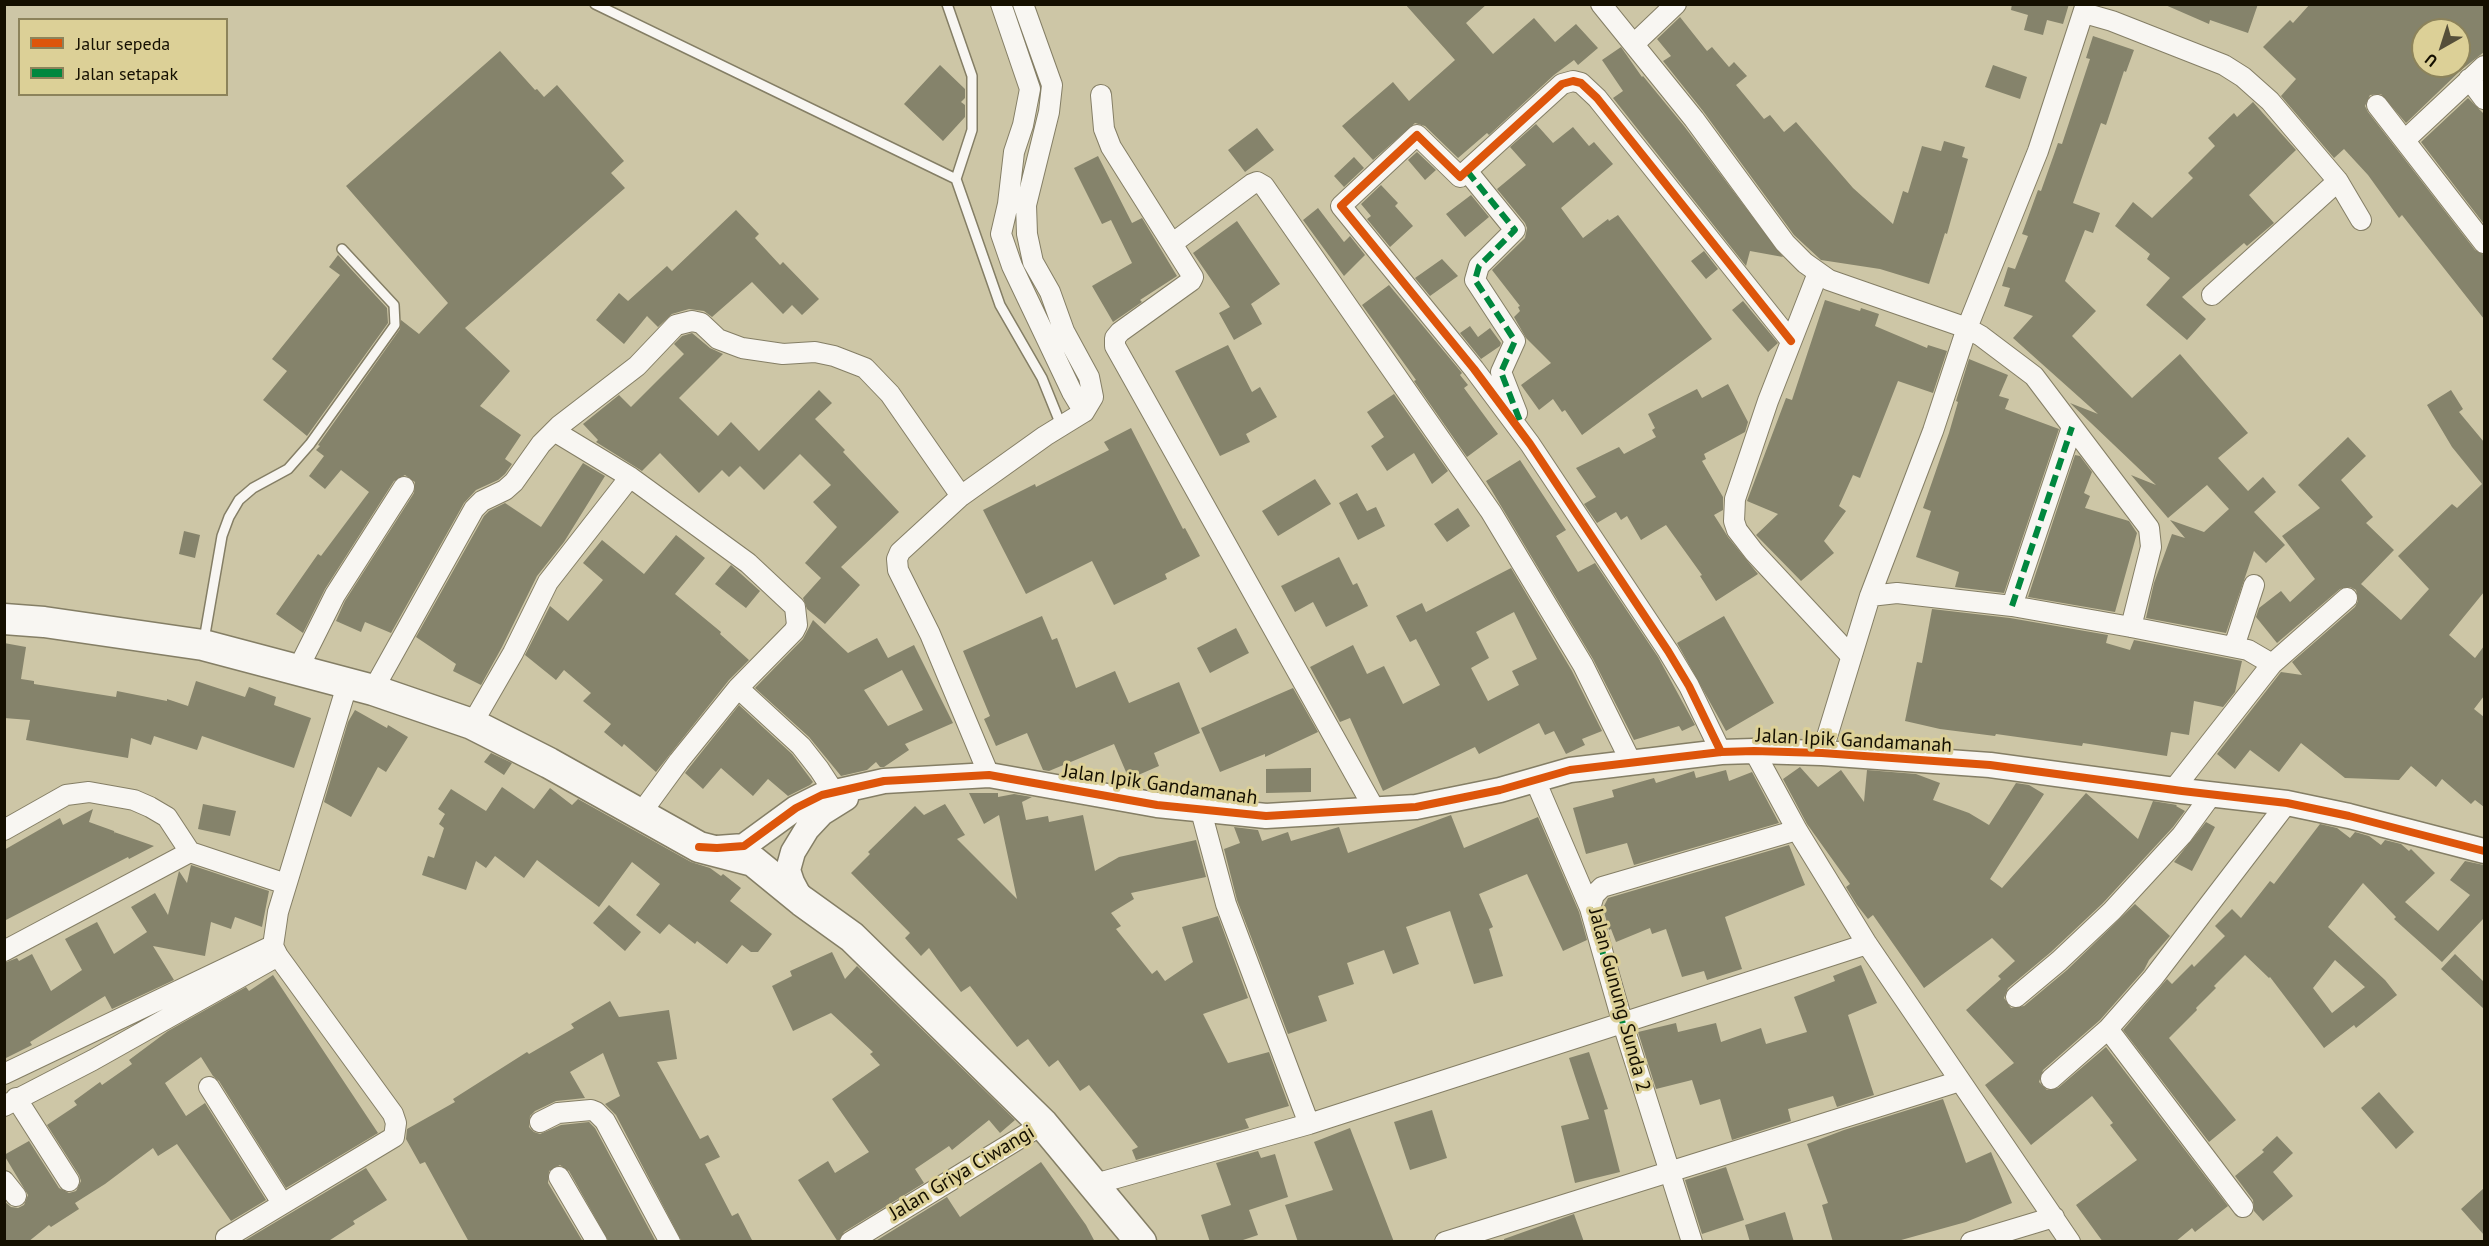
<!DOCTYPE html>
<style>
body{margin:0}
#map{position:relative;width:2489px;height:1246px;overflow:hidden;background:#cdc6a6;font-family:"PT Sans",sans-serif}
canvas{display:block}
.frame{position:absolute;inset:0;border:6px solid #140f00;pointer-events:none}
.legend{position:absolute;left:18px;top:18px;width:210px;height:78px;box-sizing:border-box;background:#dcd097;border:2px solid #8c835b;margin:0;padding:8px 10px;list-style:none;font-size:18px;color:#140f00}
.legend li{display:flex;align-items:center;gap:12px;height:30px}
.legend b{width:30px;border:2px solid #8c835b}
.north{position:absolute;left:2411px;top:18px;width:60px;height:60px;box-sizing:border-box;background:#dcd097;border:2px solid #8c835b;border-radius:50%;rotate:219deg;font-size:16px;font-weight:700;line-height:24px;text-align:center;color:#140f00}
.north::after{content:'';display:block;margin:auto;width:21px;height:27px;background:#554f3a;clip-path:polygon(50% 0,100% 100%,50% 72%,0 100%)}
</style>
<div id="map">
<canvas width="2489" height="1246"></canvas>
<div class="frame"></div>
<ul class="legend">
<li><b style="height:8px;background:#dd550b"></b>Jalur sepeda</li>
<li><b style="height:8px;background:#00873e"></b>Jalan setapak</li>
</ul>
<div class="north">U</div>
</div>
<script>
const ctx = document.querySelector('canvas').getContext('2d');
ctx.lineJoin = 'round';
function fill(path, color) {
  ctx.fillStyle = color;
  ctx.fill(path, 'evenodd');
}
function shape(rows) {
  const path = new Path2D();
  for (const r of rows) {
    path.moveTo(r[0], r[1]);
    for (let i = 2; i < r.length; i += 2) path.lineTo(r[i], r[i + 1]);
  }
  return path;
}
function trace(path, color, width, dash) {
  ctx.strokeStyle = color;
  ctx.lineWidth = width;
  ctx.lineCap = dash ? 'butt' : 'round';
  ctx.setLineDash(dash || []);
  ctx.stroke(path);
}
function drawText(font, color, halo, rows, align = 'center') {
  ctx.font = font + ' "PT Sans",sans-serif';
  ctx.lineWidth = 6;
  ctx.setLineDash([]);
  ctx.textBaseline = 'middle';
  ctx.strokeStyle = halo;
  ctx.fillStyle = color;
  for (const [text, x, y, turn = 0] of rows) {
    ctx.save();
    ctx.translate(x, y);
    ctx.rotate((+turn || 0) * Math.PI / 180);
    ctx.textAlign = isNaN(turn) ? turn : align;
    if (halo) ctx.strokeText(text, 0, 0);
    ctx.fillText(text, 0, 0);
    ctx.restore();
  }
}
const building = shape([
 [1405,4,1487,4,1466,23,1493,54,1534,18,1555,42,1576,24,1598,48,1578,65,1574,60,1554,75,1489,135,1487,133,1458,158,1425,126,1415,123,1373,160,1342,126,1393,82,1409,101,1455,60],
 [2012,4,2069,4,2063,24,2047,20,2043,35,2024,30,2028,15,2011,10],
 [2163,4,2258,4,2248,33,2210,20,2209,24],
 [2310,4,2484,4,2484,52,2461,70,2406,123,2381,94,2370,95,2365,106,2368,112,2475,250,2484,255,2484,319,2402,215,2399,218,2368,175,2344,149,2334,158,2281,96,2296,79,2263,47,2290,20,2293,23],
 [2423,30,2459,30,2459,66,2423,66],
 [1680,17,1707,51,1712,47,1729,67,1734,62,1747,76,1736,85,1764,119,1770,115,1784,132,1796,122,1853,188,1893,224,1903,191,1908,193,1922,146,1941,151,1944,141,1965,147,1962,157,1968,159,1947,234,1945,233,1929,284,1880,269,1821,260,1794,235,1703,111,1663,61,1671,56,1657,39],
 [2093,36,2134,50,2126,72,2124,71,2106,125,2101,123,2073,203,2100,213,2093,233,2085,230,2065,281,2096,311,2072,336,2132,398,2180,354,2248,433,2218,458,2248,491,2263,477,2276,492,2254,512,2285,545,2266,563,2254,551,2226,633,2146,618,2154,583,2172,534,2185,538,2170,520,2204,532,2229,509,2207,485,2168,518,2131,475,2156,485,2070,403,2098,414,2013,338,2033,316,2004,306,2010,288,2002,286,2008,267,2015,269,2028,236,2022,234,2038,190,2041,191,2058,143,2062,144,2090,59,2086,58],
 [1621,47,1642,77,1643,76,1684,126,1783,257,1750,251,1746,266,1613,98,1623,91,1602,60],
 [500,51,535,90,537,89,544,97,557,85,624,161,611,173,625,188,465,328,510,371,480,406,521,435,505,459,512,464,505,474,498,480,476,490,464,503,391,633,365,622,361,632,336,621,345,601,414,493,415,482,405,475,394,481,325,589,303,633,276,614,318,554,321,556,369,492,341,470,325,489,309,476,324,456,316,450,320,446,318,445,400,329,401,320,419,334,448,303,346,186],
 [940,65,965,89,965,98,961,102,965,105,965,117,943,141,904,104],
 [1993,65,2027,77,2020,99,1985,87],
 [2468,98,2484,114,2484,224,2421,142],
 [2253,102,2296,150,2249,195,2274,223,2247,246,2244,243,2182,297,2206,319,2187,340,2146,305,2170,278,2147,259,2150,254,2115,226,2133,202,2152,218,2193,178,2188,173,2215,146,2208,138,2234,113,2237,117],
 [1536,124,1553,143,1573,127,1589,146,1594,142,1613,164,1561,208,1583,238,1608,219,1609,221,1618,215,1712,339,1582,435,1565,410,1562,412,1553,399,1539,410,1521,385,1551,363,1526,338,1514,317,1520,311,1518,307,1520,306,1492,270,1525,238,1527,228,1525,223,1497,189,1526,165,1510,147],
 [1257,128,1274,150,1245,172,1228,150],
 [1417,152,1436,170,1425,180,1408,160],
 [1098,156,1132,223,1142,218,1177,276,1140,300,1142,302,1113,322,1092,286,1132,263,1111,220,1102,224,1074,168],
 [1354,157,1364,168,1344,187,1334,176],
 [1381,185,1398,203,1395,206,1413,226,1390,247,1367,219,1371,216,1361,204],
 [1471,195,1489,217,1465,237,1446,214],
 [1318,208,1344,242,1350,236,1365,255,1344,276,1303,220],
 [736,210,759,234,755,238,780,265,783,262,819,299,802,315,792,305,783,314,752,282,712,317,704,311,689,309,672,314,658,327,647,316,624,344,596,320,619,293,628,301,667,266,672,271],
 [1237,221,1280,284,1251,304,1262,324,1234,340,1219,313,1230,307,1193,253],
 [1704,251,1718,269,1706,279,1691,261],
 [338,255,387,308,388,323,307,436,263,400,287,371,272,359,340,275,329,267],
 [1442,259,1458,276,1430,296,1415,278],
 [1389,285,1462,373,1460,375,1468,385,1464,388,1498,434,1467,457,1414,381,1416,380,1362,305],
 [1825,300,1860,311,1861,308,1879,314,1875,326,1927,348,1928,345,1947,351,1933,393,1898,381,1860,478,1853,475,1839,506,1846,511,1824,541,1834,553,1801,581,1756,535,1778,514,1747,501,1786,398,1792,400],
 [1743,301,1778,343,1768,352,1732,310],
 [1470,326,1478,337,1490,328,1501,343,1500,346,1481,359,1460,333],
 [692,333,710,348,723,354,679,398,718,436,731,422,759,451,819,390,832,403,815,419,845,450,843,452,899,512,841,567,860,585,825,624,807,609,803,598,821,578,805,563,837,527,813,502,831,485,800,454,764,490,740,466,729,477,722,470,699,493,660,453,642,471,596,442,598,440,583,424,619,395,631,407,684,354,674,344,682,336],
 [1228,345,1252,392,1260,387,1277,417,1246,434,1250,442,1220,456,1175,371],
 [1969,359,2008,375,1999,396,2009,399,2005,409,2059,429,2004,593,1955,587,1959,572,1916,557,1931,511,1923,508,1949,433,1958,402,1956,401],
 [1728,384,1748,422,1745,432,1704,454,1706,459,1702,461,1723,497,1723,510,1714,515,1728,537,1758,574,1716,601,1700,576,1702,575,1666,525,1641,540,1627,516,1621,520,1616,512,1597,523,1584,504,1596,497,1576,468,1619,447,1624,454,1656,437,1652,430,1655,428,1648,414,1697,389,1702,398],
 [2451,390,2463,409,2459,412,2484,442,2484,592,2449,635,2475,658,2484,646,2484,696,2474,709,2484,717,2484,807,2475,800,2471,804,2442,779,2436,787,2411,766,2399,780,2345,778,2301,743,2279,772,2250,750,2235,769,2217,754,2281,672,2302,675,2292,662,2355,607,2358,601,2356,590,2350,587,2340,589,2277,643,2256,617,2259,608,2281,591,2290,602,2315,579,2282,536,2320,508,2298,485,2348,437,2366,456,2341,480,2373,517,2366,523,2394,550,2361,584,2401,620,2429,589,2398,556,2452,504,2457,508,2482,484,2452,447,2427,405],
 [1394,394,1448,471,1432,484,1414,453,1387,471,1371,446,1384,437,1367,412],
 [1131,428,1183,529,1185,528,1200,556,1165,574,1167,579,1114,605,1092,561,1026,594,983,510,1035,484,1036,487,1109,450,1104,442],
 [2075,455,2080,456,2092,472,2084,493,2090,496,2085,508,2129,521,2137,533,2115,612,2028,597],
 [1520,460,1566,530,1556,536,1578,572,1595,563,1658,657,1695,725,1682,731,1679,726,1634,740,1593,659,1486,481],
 [583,463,605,476,564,542,537,576,502,647,481,685,453,671,456,664,416,637,484,516,489,511,505,503,541,527],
 [1315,479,1331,504,1278,536,1262,511],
 [1357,493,1367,511,1376,507,1385,526,1358,540,1339,503],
 [1458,508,1470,526,1447,542,1434,524],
 [184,531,200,535,195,558,179,554],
 [676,535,705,558,675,594,721,632,720,634,749,660,729,680,656,772,624,744,622,747,604,732,611,724,583,701,591,693,564,670,556,680,525,655,550,606,568,621,603,580,583,563,602,540,644,574],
 [1339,557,1353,585,1357,583,1368,606,1326,627,1313,602,1295,612,1281,586],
 [731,565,760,591,746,608,715,584],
 [1511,568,1572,671,1602,731,1582,739,1585,745,1566,754,1554,731,1545,735,1539,723,1479,754,1475,747,1383,791,1350,718,1340,722,1310,667,1353,645,1367,674,1384,666,1403,704,1440,685,1416,639,1410,642,1396,616,1422,603,1426,612],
 [1514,612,1537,659,1512,671,1519,685,1488,701,1471,668,1489,658,1476,632],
 [1932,609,2010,618,2108,635,2106,643,2130,650,2134,640,2242,661,2235,692,2223,707,2194,701,2189,735,2171,732,2167,756,2083,743,2082,746,1996,734,1995,736,1940,729,1905,721,1917,662,1922,663],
 [1042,616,1052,640,1057,638,1076,688,1115,671,1129,703,1179,682,1200,733,1154,753,1159,766,1129,779,1114,744,1049,771,1043,770,1027,733,996,746,984,719,990,716,963,651],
 [1724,616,1774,703,1726,731,1677,643],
 [813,620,848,653,877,638,888,658,914,645,953,723,905,744,909,750,884,767,880,767,876,762,867,770,841,776,809,737,755,688,803,639],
 [902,670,923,710,888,726,864,690],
 [1236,628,1249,653,1210,673,1197,648],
 [4,643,26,647,21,679,34,681,34,684,116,697,117,691,167,701,167,699,188,706,196,681,245,697,249,687,276,697,274,705,311,718,294,768,202,736,197,750,154,736,151,745,131,738,128,758,26,740,30,720,4,718],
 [1293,688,1318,732,1265,757,1265,754,1220,772,1201,728],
 [739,705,792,754,813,782,810,785,788,796,768,779,753,796,721,768,703,789,685,773],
 [355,710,387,728,388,725,408,737,386,772,378,767,351,817,324,802,348,722],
 [491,753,512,763,504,775,484,762],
 [1800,767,1818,787,1841,770,1864,802,1867,770,1916,774,1940,783,1933,800,1969,813,1989,825,2016,783,2029,785,2044,794,1990,879,2002,888,2086,793,2138,839,2153,801,2177,805,2176,806,2185,811,2173,827,2103,903,2051,952,2008,988,2004,998,2011,1008,2024,1006,2067,970,2135,904,2170,936,2149,960,2144,970,2100,1020,2043,1070,2039,1082,2047,1090,2058,1088,2106,1047,2228,1206,2195,1232,2192,1228,2175,1242,2103,1242,2076,1205,2137,1160,2110,1125,2113,1123,2092,1096,2031,1145,1985,1085,2014,1063,1966,1010,2001,979,1998,976,2015,961,1992,938,1924,988,1873,915,1868,919,1857,905,1846,887,1850,884,1807,824,1783,779],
 [1311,768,1311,792,1266,793,1266,769],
 [1726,770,1729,781,1752,772,1779,823,1634,865,1627,843,1586,854,1573,808,1614,797,1612,790,1654,778,1656,783,1694,771,1696,778],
 [502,787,534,809,550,788,572,805,578,799,691,862,710,868,721,876,723,874,741,888,730,901,772,934,758,952,751,952,742,945,727,964,697,941,695,944,669,924,660,934,636,915,660,884,632,862,599,907,537,860,524,878,495,856,486,868,476,861,466,890,422,875,428,856,434,858,444,828,439,824,445,814,438,809,451,789,486,811],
 [969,793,998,793,998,797,1014,794,1032,797,1022,802,1026,820,1048,816,1049,822,1083,815,1095,871,1119,857,1196,840,1206,877,1131,893,1134,899,1111,913,1121,926,1116,929,1152,974,1157,970,1165,981,1193,962,1182,927,1218,916,1248,998,1203,1014,1228,1063,1269,1052,1289,1106,1245,1119,1249,1128,1136,1160,1132,1150,1138,1147,1089,1085,1080,1091,1058,1060,1049,1067,1028,1039,1017,1047,970,986,961,992,929,948,921,956,905,938,910,933,851,873,870,854,868,852,915,806,924,815,945,804,965,835,957,839,1017,899,999,815,984,824],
 [203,804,236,811,230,836,198,829],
 [93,809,89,822,114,831,115,834,114,832,154,846,129,859,128,857,4,921,4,850,60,818,63,825],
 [1451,815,1464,848,1538,817,1579,912,1587,940,1563,951,1527,874,1479,894,1493,927,1489,929,1503,976,1474,984,1450,911,1406,927,1419,964,1393,974,1384,950,1347,963,1354,984,1318,996,1327,1021,1288,1034,1237,900,1224,849,1240,843,1234,827,1258,830,1262,841,1288,832,1291,841,1339,827,1348,853],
 [2206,822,2215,827,2192,871,2174,862],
 [2320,824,2337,828,2350,838,2355,832,2369,836,2381,845,2385,840,2401,844,2409,851,2411,849,2435,873,2405,902,2438,931,2470,895,2450,880,2465,861,2484,865,2484,918,2442,962,2394,919,2396,917,2363,883,2328,927,2385,980,2397,995,2356,1028,2354,1025,2324,1048,2270,977,2269,978,2245,955,2214,986,2216,988,2196,1008,2197,1010,2169,1038,2236,1120,2209,1142,2123,1030,2167,979,2172,984,2192,964,2194,967,2225,936,2215,926,2232,909,2241,918,2270,881,2274,884],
 [2335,960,2365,987,2332,1013,2313,988],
 [1789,845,1805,885,1725,917,1742,969,1707,980,1704,971,1682,977,1666,929,1652,934,1650,928,1616,942,1611,929,1609,930,1603,908,1608,898],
 [191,865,269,891,262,927,235,917,231,929,211,922,205,956,153,946,174,980,112,1009,105,996,30,1042,32,1045,4,1059,4,963,17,958,19,961,32,954,51,991,82,970,65,939,97,922,114,954,147,932,131,907,155,893,168,915,179,871,187,883],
 [609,905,641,932,625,951,593,923],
 [832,952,845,979,857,966,1015,1120,1000,1133,989,1120,952,1150,949,1146,915,1169,924,1183,844,1232,838,1242,798,1180,828,1161,835,1173,869,1152,832,1099,880,1065,870,1054,873,1052,831,1013,793,1031,772,986,792,976,790,971],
 [2455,954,2484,982,2484,1009,2441,969],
 [1861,965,1877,1003,1848,1015,1874,1095,1837,1107,1833,1096,1788,1109,1791,1121,1732,1140,1720,1099,1700,1105,1692,1080,1656,1089,1638,1032,1676,1023,1678,1032,1716,1023,1721,1042,1761,1028,1766,1044,1807,1032,1794,997,1835,981,1833,976],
 [273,975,378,1133,286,1188,219,1081,213,1076,201,1057,165,1083,186,1116,205,1103,266,1200,231,1221,177,1144,158,1156,153,1148,105,1184,75,1203,79,1209,51,1227,49,1225,28,1242,4,1242,4,1201,11,1207,18,1208,24,1205,28,1195,4,1155,29,1141,59,1188,69,1193,76,1191,81,1181,79,1175,47,1125,77,1105,74,1101,100,1082,102,1085,132,1064,129,1060,168,1031,246,987,249,991],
 [610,1001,619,1017,669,1010,677,1059,657,1062,700,1139,708,1135,720,1157,705,1164,732,1216,738,1213,753,1242,682,1242,616,1115,605,1104,620,1096,603,1053,570,1072,585,1098,556,1101,535,1111,530,1116,529,1127,534,1132,540,1134,561,1125,589,1122,595,1128,656,1242,609,1242,569,1171,560,1165,549,1171,548,1183,583,1242,469,1242,425,1162,420,1164,406,1139,407,1129,455,1102,453,1099,527,1052,529,1054,574,1028,571,1024],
 [1589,1052,1608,1109,1604,1110,1620,1172,1575,1183,1561,1126,1589,1119,1569,1058],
 [2379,1092,2414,1132,2396,1149,2361,1108],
 [1943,1099,1966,1163,1991,1152,2012,1203,1966,1222,1894,1242,1833,1242,1822,1205,1828,1203,1807,1144,1844,1130],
 [1432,1110,1447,1158,1410,1170,1394,1122],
 [1350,1128,1394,1242,1298,1242,1285,1205,1333,1190,1314,1142],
 [2277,1136,2293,1153,2273,1172,2293,1196,2263,1221,2254,1211,2253,1200,2235,1176,2264,1152,2262,1150],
 [1258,1151,1261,1158,1275,1154,1288,1197,1249,1210,1258,1235,1237,1242,1210,1242,1201,1215,1231,1205,1216,1163],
 [1041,1162,1086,1225,1095,1242,874,1242,947,1197,960,1217],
 [1726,1167,1744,1220,1702,1234,1685,1180],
 [366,1168,387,1200,353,1221,355,1224,327,1242,244,1241],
 [2484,1188,2484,1235,2461,1209],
 [1785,1212,1794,1242,1750,1242,1745,1225],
 [1574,1214,1584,1242,1504,1242,1504,1239]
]);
const service = shape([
 [595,4,956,179,972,130,972,76,947,4],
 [956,179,1000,305,1042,378,1061,425],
 [204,640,222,536,229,517,239,500,253,488,288,469,310,444,395,325,394,305,342,249]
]);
const minor = shape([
 [1001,4,1030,89,1023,125,1014,152,1008,204,1001,234,1012,266,1072,392,1084,412],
 [1601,4,1694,119,1785,243,1805,263,1829,280,1967,328,1981,336,2034,376,2149,528,2151,547,2131,627],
 [2084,13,2112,21,2224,65,2243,77,2270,101,2338,181,2361,220],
 [1634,44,1676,4],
 [2469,79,2484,99],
 [1101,95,1104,129,1111,147,1193,277,1191,281,1120,332,1115,338,1115,346,1375,810],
 [2377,105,2484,243],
 [2405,140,2484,66],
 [1467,171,1515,230,1479,266,1475,280,1515,341,1501,372,1517,413],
 [1173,243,1252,184,1257,182,1264,186,1491,512,1583,665,1632,764],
 [1818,273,1768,401,1735,499,1734,521,1737,530,1754,552,1851,656],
 [2212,295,2338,181],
 [554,431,630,477,748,563,795,607,797,625,794,631,738,688,679,761,641,813],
 [1870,596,1897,593,2012,606,2131,627,2248,650,2272,664,2173,790],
 [2012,606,2072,427],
 [2234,647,2254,585],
 [2272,664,2347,598],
 [298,669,335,595,404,487],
 [738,688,801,746,819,769,840,801],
 [373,690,474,509,482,501,505,490,514,482,541,444,559,426,637,366,676,325,692,321,701,323,718,339,742,348,783,354,815,352,834,356,865,368,890,394,961,496],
 [472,724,513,653,548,582,630,477],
 [1754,751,1797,830,1867,944,2070,1242],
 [1721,752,1689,686,1668,651,1530,444,1474,369,1341,206,1417,135,1460,177,1562,84,1573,81,1581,83,1597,98,1791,341],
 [1822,753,1870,596,1933,431,1967,328,2038,151,2086,4],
 [989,775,930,634,898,570,897,559,900,552,961,496,1045,436,1084,412,1093,397,1089,377,1064,331,1050,292,1033,262,1027,234,1026,205,1049,112,1052,85,1023,4],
 [1535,780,1590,908,1623,1024,1692,1242],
 [1201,811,1226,904,1309,1124],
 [4,830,66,795,89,792,134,800,150,807,167,817,190,852],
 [1590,908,1594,895,1602,887,1797,830],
 [4,951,190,852,286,884],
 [2016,997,2059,961,2112,911,2182,835,2212,794],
 [2108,1029,2243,1207],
 [4,1074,270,947],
 [2051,1079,2108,1029,2153,978,2287,803],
 [209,1087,282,1203],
 [16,1098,69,1181],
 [4,1106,93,1060,278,956],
 [540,1122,558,1113,591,1110,596,1112,605,1121,670,1242],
 [559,1177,597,1242],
 [4,1181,16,1196],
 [1095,1184,1309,1124,1867,944],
 [226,1238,394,1137,396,1123,393,1114,278,956,273,946,278,912,348,682],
 [850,1242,1043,1124],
 [1445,1242,1960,1081],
 [1971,1242,2054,1217]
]);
const tertiary = shape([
 [717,848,744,846,796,808,822,795,884,781,989,775,1157,805,1266,816,1416,807,1500,790,1570,770,1721,752,1754,751,1822,753,1990,765,2182,791,2287,803,2349,816,2484,851],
 [802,901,792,882,788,870,793,852,807,829,822,813,846,798]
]);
const primary = shape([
 [4,619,44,622,203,645,373,690,472,724,549,763,699,847,753,861,802,901,852,937,1043,1124,1141,1242]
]);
const quiet = shape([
 [1467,171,1515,230,1479,266,1475,280,1515,341,1501,372,1520,421],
 [2012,606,2072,427],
 [1590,908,1623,1024]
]);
const cycleway = shape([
 [1721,752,1689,686,1668,651,1530,444,1474,369,1341,206,1417,135,1460,177,1562,84,1573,81,1581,83,1597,98,1791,341],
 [699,847,717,848,744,846,796,808,822,795,884,781,989,775,1157,805,1266,816,1416,807,1500,790,1570,770,1721,752,1754,751,1822,753,1990,765,2182,791,2287,803,2349,816,2484,851]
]);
const streetNames = [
 ["Jalan Ipik Gandamanah",1854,741,3],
 ["Jalan Ipik Gandamanah",1160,785,8],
 ["Jalan Gunung Sunda 2",1619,1000,75],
 ["Jalan Griya Ciwangi",962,1173,-31]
];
fill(building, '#85836b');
trace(service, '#847e65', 12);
trace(minor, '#847e65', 22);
trace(tertiary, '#847e65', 27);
trace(primary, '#847e65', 33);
trace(service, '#f8f6f2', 9);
trace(minor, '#f8f6f2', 20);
trace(tertiary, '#f8f6f2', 24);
trace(primary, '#f8f6f2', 30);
trace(quiet, '#00873e', 6, [12, 6]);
trace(cycleway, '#dd550b', 8);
drawText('20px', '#140f00', '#dcd097', streetNames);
</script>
